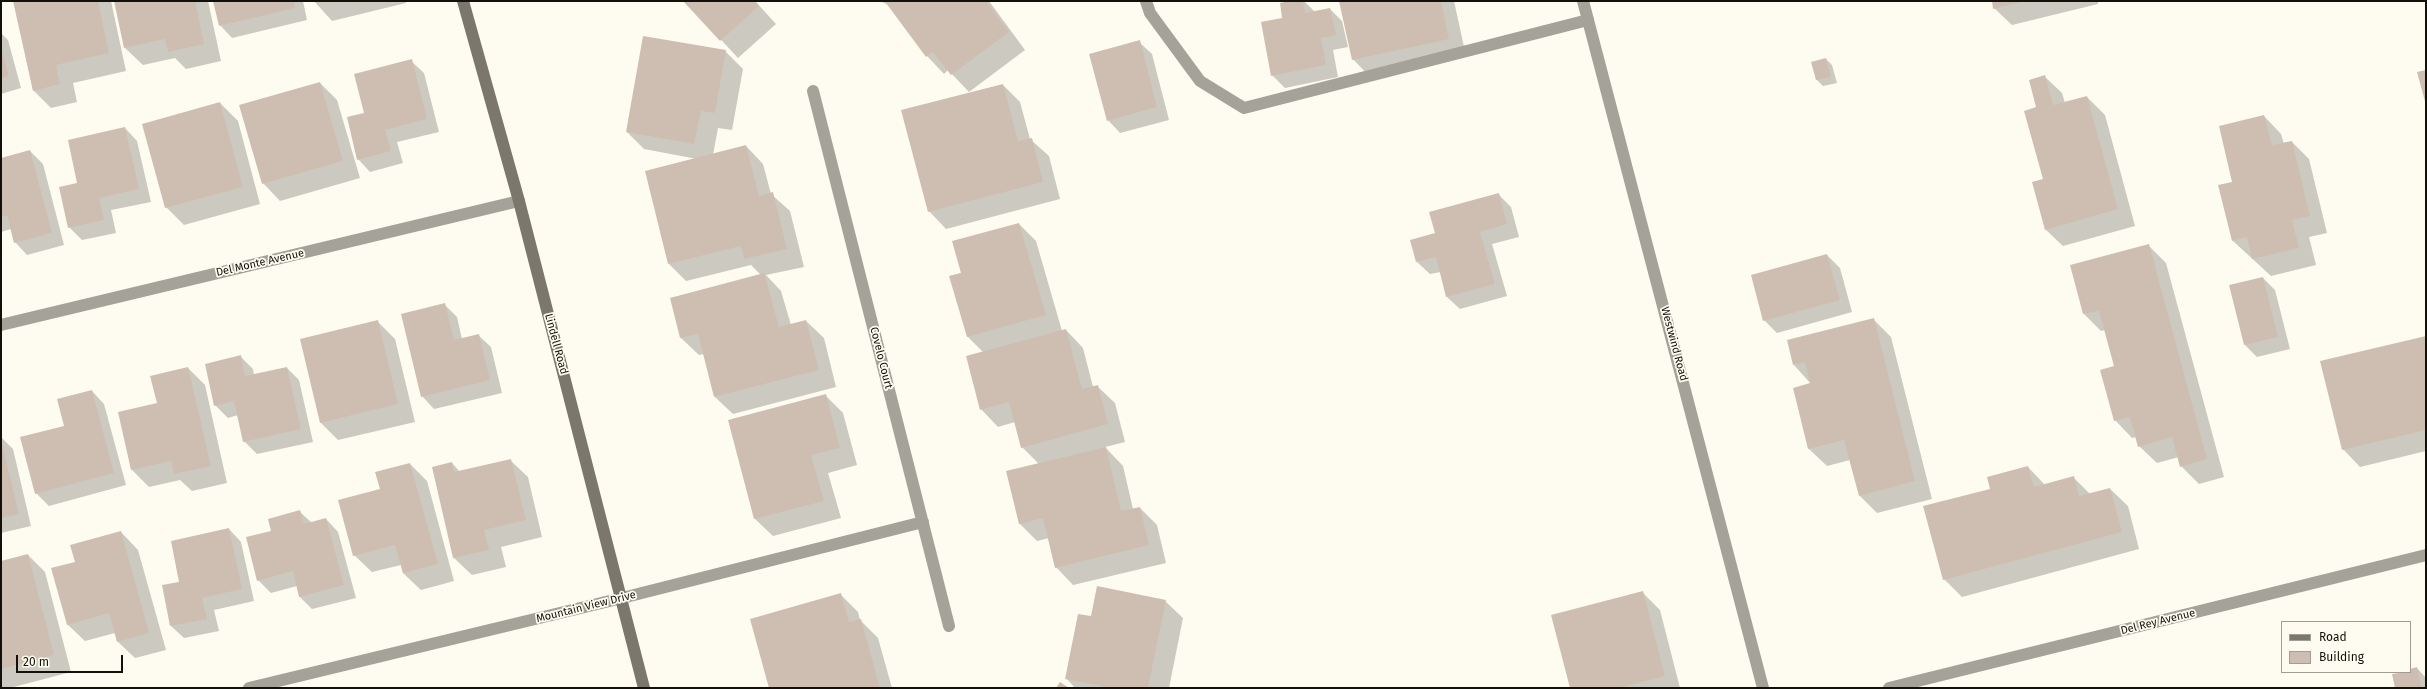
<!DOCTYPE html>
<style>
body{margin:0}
#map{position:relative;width:2427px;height:689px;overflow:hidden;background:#fefcf0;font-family:"Fira Sans",sans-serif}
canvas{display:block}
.frame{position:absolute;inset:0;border:2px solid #12100a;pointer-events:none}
.legend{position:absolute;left:2281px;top:621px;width:130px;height:52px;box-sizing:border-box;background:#fefcf0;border:1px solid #a09e94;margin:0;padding:5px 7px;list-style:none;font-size:12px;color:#12100a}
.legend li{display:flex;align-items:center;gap:8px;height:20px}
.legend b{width:20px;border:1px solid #a09e94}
.scale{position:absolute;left:16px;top:655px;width:107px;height:18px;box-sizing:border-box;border:2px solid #12100a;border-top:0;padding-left:5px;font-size:12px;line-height:14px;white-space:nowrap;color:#12100a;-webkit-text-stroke:3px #fefcf0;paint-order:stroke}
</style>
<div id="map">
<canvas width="2427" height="689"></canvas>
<div class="frame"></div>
<ul class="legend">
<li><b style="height:5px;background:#7b776c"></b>Road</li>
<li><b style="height:11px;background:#cebeb1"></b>Building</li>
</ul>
<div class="scale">20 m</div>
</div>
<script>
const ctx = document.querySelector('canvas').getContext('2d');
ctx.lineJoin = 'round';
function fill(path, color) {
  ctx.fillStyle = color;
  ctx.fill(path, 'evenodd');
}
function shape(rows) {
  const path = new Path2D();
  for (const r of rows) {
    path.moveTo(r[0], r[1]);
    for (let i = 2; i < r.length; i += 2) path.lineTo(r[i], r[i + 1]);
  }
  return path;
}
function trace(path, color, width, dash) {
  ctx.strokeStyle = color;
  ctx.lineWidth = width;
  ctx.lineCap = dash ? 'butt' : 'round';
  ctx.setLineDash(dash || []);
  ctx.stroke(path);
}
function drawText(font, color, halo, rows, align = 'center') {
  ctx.font = font + ' "Fira Sans",sans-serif';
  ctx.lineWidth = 3.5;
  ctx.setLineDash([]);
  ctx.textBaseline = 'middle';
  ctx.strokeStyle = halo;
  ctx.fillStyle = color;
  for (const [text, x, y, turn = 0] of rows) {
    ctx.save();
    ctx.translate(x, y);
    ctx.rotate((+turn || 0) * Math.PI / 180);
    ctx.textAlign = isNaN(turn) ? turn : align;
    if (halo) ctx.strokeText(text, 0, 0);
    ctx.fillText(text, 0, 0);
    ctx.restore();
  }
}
const shadow = shape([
 [14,1,111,1,126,71,73,83,77,102,51,108,33,90],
 [115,1,208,1,221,61,186,69,175,58,143,65,125,48],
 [214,1,303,1,307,20,232,38,220,25],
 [314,1,406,1,406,3,332,21],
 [685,1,755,1,776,24,738,58],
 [880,1,989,1,1025,50,969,92,948,70,944,74,927,56,890,6],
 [1294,1,1304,1,1315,12,1330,9,1342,21,1348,47,1333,50,1338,77,1285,88,1272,75,1284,19],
 [1344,1,1454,1,1466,56,1370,77,1353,59],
 [1993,1,2098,1,2098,4,2012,25,1994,8],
 [1,33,8,40,21,88,1,94],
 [1139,42,1152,54,1169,120,1120,133,1108,120],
 [725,51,743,69,732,130,718,128,713,155,746,146,763,164,771,194,790,211,804,267,766,275,781,291,791,325,806,321,824,338,836,387,733,414,715,397,704,354,699,355,681,338,671,298,761,275,751,265,686,281,668,263,697,159,644,149,627,132],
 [1826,59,1832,65,1837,83,1823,86,1817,80,1812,63],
 [411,61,424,73,439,132,397,142,403,163,370,172,358,159,365,114],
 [2044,76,2062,93,2065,103,2087,97,2105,115,2135,226,2063,246,2045,229,2044,180,2038,108],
 [320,83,337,100,360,178,280,201,263,183],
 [1003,85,1020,102,1030,139,1049,156,1060,199,946,229,929,211],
 [220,103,238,121,260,204,184,225,166,207],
 [2264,116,2281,134,2284,144,2292,142,2309,159,2327,233,2309,237,2316,265,2271,276,2233,241],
 [125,128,137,141,151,202,111,210,116,233,82,240,69,227,78,183],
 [30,151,43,164,64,245,27,255,15,242,11,229,1,232,1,159],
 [1498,194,1511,207,1519,237,1492,244,1507,296,1460,309,1447,297,1441,272,1430,274,1417,262,1412,241,1436,234],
 [1019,224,1036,241,1062,331,1066,330,1083,348,1093,387,1097,386,1115,403,1125,442,1105,447,1123,466,1133,509,1140,508,1157,525,1166,563,1073,585,1056,567,1049,538,1037,541,1019,523,1039,464,1022,447,1015,422,998,427,981,409,983,352,968,337,950,276,962,273],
 [2148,245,2166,263,2224,477,2199,484,2181,466,2179,457,2157,463,2139,446,2137,437,2132,438,2115,420,2115,367,2105,330,2101,331,2084,314,2071,266],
 [1827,255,1840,268,1852,312,1777,333,1764,320],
 [2263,278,2275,290,2290,349,2257,357,2245,345,2230,286],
 [444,304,457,317,462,339,478,335,491,347,502,393,434,409,422,396],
 [1873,319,1891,337,1932,499,1877,513,1860,496,1850,460,1827,466,1809,449,1811,384,1794,365],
 [378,322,395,339,415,422,338,440,321,423,301,340],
 [2426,337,2426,451,2360,467,2343,449],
 [240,356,253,369,254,375,287,368,299,380,313,442,257,454,244,441,238,415,228,418,215,405],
 [188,368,205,385,227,483,192,491,180,480,149,487,131,469,158,404],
 [92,391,104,404,126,485,49,506,36,493,66,426],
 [825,395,843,413,857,465,828,473,841,518,773,536,755,519,729,421],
 [1,437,13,449,31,526,1,533],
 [510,460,528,477,542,537,501,547,506,567,472,575,454,558,452,463,460,472],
 [410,464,427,481,454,581,421,590,403,573,401,565,372,572,354,555,381,489],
 [2028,467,2045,485,2073,477,2090,494,2110,489,2128,506,2139,549,1962,597,1944,579,1991,489],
 [300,512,312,523,326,519,338,532,356,598,312,609,300,597,297,586,271,593,258,580],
 [229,529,241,542,254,601,214,610,219,631,184,638,171,626,163,586,180,582],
 [121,532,138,550,166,650,135,658,117,641,115,633,85,641,67,624,76,562],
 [28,555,45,572,71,672,10,688,1,688,1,562],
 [1642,592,1660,610,1680,688,1571,688],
 [841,595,858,612,860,620,878,638,892,688,770,688],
 [1165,601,1183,618,1169,688,1075,688,1066,678,1092,618],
 [2417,668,2426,678,2426,688,2396,688,2393,674,2410,672,2410,670]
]);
const building = shape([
 [13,1,98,1,109,53,56,65,60,84,33,91],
 [114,1,195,1,204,44,168,52,165,39,124,48],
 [213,1,294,1,295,8,219,26],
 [683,1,755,1,759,6,720,41],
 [889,1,986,1,1009,32,951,75,933,52,926,57,886,3],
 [1289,1,1303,1,1305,13,1330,8,1336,35,1321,38,1326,65,1271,76,1261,22,1282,18,1280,3],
 [1339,1,1441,1,1449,39,1352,60],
 [1992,1,2022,1,2022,2,1993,9],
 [643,36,726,50,715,113,701,111,694,144,626,132],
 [1140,40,1157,107,1107,121,1089,54],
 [1,48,9,76,1,78],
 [1826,58,1831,77,1816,80,1811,62],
 [412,59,427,119,385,130,391,151,357,160,347,117,364,113,354,74],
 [2426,70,2426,105,2417,72],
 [2045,75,2053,105,2087,96,2118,209,2045,230,2032,182,2043,179,2024,111,2036,107,2029,80],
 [320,82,343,161,262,184,239,105],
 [1003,84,1018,141,1032,138,1043,182,928,212,901,110],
 [220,102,243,187,165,208,142,124],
 [2264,115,2272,145,2292,141,2310,216,2292,220,2299,248,2252,259,2247,237,2232,241,2218,185,2232,182,2219,126],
 [125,127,139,189,99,198,104,220,68,228,59,187,77,183,68,140],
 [746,145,759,196,773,192,787,249,744,259,741,246,668,264,645,171],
 [30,150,52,233,14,243,7,215,1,217,1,158],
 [1499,193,1507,224,1480,232,1495,284,1446,297,1436,257,1416,262,1410,240,1435,233,1429,212],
 [1019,223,1046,315,967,337,949,276,961,273,952,241],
 [2149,244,2207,459,2180,467,2172,437,2138,447,2130,417,2114,421,2100,370,2114,366,2099,311,2083,314,2070,265],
 [1827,254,1840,300,1763,321,1751,275],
 [764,273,779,327,806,320,819,370,714,397,698,334,680,338,670,298],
 [2263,277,2278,337,2244,345,2229,285],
 [445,303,454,340,479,334,490,380,421,397,401,314],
 [1874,318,1915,481,1859,496,1844,440,1808,449,1793,388,1810,383,1805,362,1793,365,1787,340],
 [378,320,398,404,320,423,300,339],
 [1066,329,1082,389,1098,385,1108,424,1021,448,1009,402,980,410,966,356],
 [2426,336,2426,430,2342,450,2320,361],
 [241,355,245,376,287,367,301,429,243,442,234,401,214,406,205,364],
 [188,367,211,466,174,474,171,461,131,470,118,412,157,403,150,376],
 [92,390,114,473,35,494,20,437,64,426,57,399],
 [826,394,840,448,811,455,824,501,754,519,728,420],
 [1,440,19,514,1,518],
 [1106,447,1121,511,1140,507,1149,545,1055,568,1043,518,1019,524,1006,471],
 [511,459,526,520,484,530,489,550,453,558,432,467,452,462,454,472],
 [410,463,438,564,403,573,395,545,353,556,338,500,380,489,375,472],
 [2028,466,2034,487,2074,476,2079,496,2110,488,2122,532,1943,580,1923,506,1990,489,1987,477],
 [300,510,304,524,326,518,344,585,299,597,293,571,257,581,246,537,271,531,268,519],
 [229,528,242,589,202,598,207,619,170,626,162,585,179,582,171,541],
 [121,531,149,633,117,642,109,613,67,625,51,568,75,562,70,545],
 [28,554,54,655,1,669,1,561],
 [1097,586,1166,600,1148,688,1111,688,1065,679,1078,614,1091,616],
 [1643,591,1665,676,1619,688,1570,688,1551,615],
 [841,593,849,622,861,619,880,688,769,688,750,619],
 [2417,667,2422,688,2395,688,2392,674,2410,672,2410,669],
 [1060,682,1069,688,1056,688]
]);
const lane = shape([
 [1146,1,1150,13,1200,81,1244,108,1588,20]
]);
const street = shape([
 [1583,1,1763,688],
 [813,91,949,626],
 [1,325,519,201],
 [249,688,622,598,923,522],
 [1889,688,2426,555]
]);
const secondary = shape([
 [463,1,519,201,644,688]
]);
const streetNames = [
 ["Del Monte Avenue",260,263,-13],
 ["Lindell Road",556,344,75],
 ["Westwind Road",1674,344,75],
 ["Covelo Court",881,358,76],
 ["Mountain View Drive",586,607,-14],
 ["Del Rey Avenue",2158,622,-14]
];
fill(shadow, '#0003');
fill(building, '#cebeb1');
trace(lane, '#a5a29a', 12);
trace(street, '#a5a29a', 12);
trace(secondary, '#7b776c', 12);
drawText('11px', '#12100a', '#fefcf0', streetNames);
</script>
